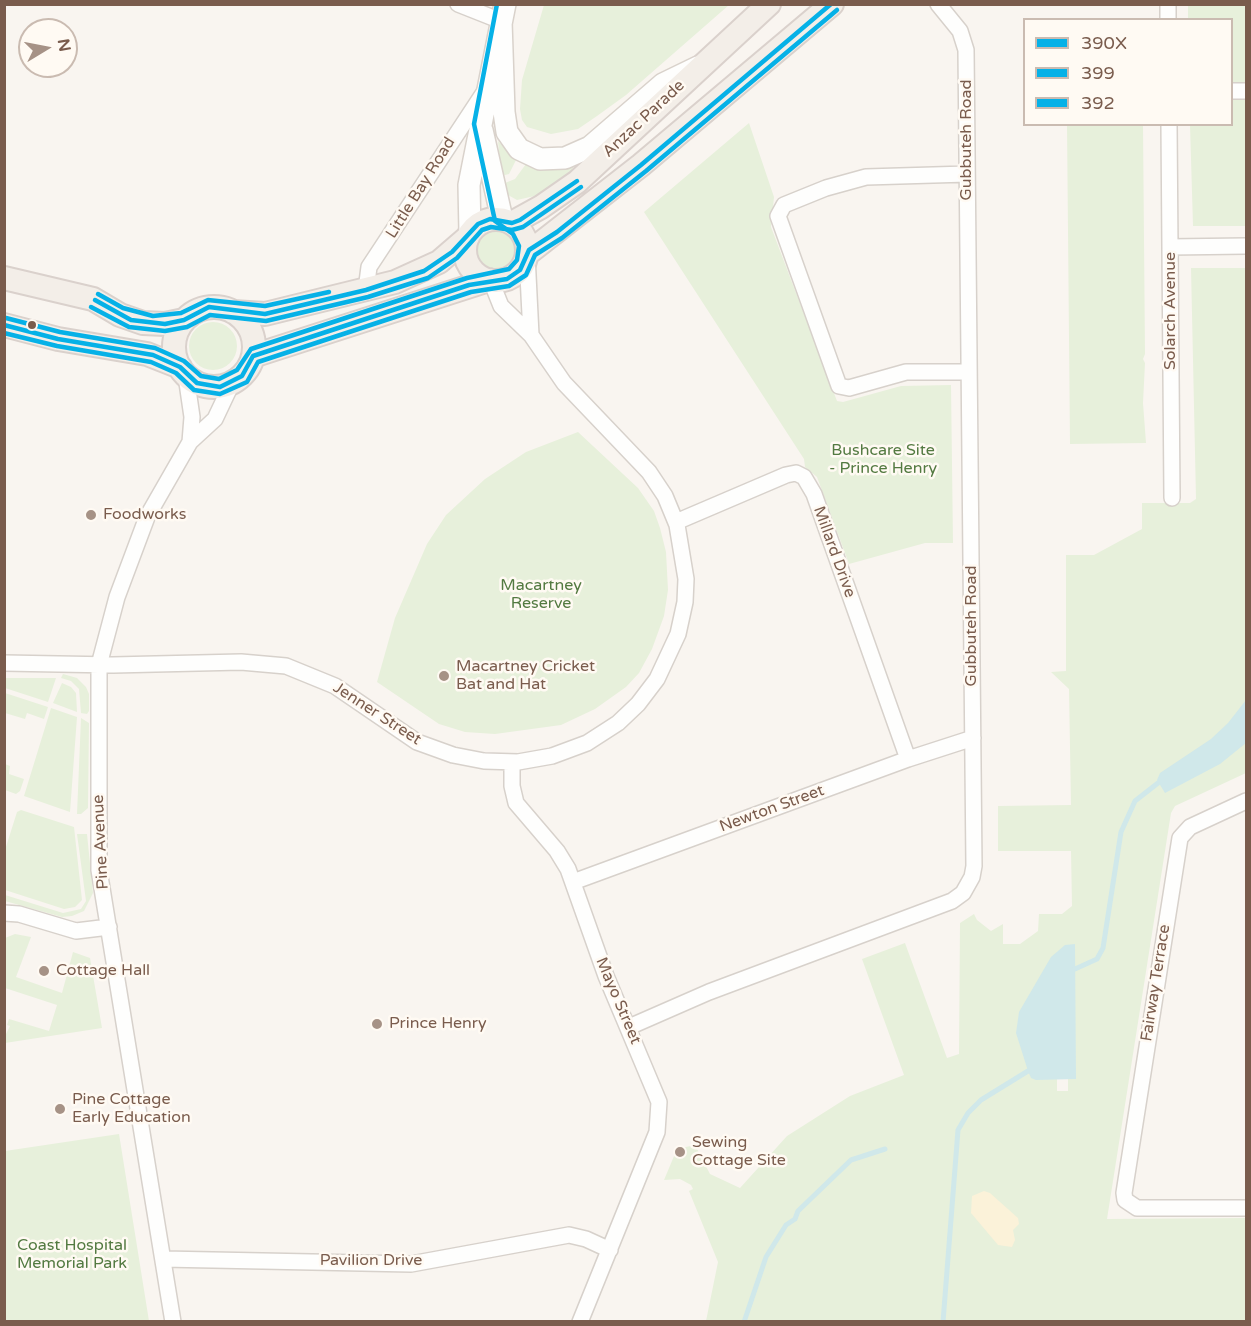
<!DOCTYPE html>
<style>
body{margin:0}
#map{position:relative;width:1251px;height:1326px;overflow:hidden;background:#f9f5f0;font-family:"Varela Round",sans-serif}
canvas{display:block}
.frame{position:absolute;inset:0;border:6px solid #7a5c4d;pointer-events:none}
.legend{position:absolute;left:1023px;top:18px;width:210px;height:108px;box-sizing:border-box;background:#fffaf3;border:2px solid #cabbb1;margin:0;padding:8px 10px;list-style:none;font-size:18px;color:#7a5c4d}
.legend li{display:flex;align-items:center;gap:12px;height:30px}
.legend b{width:30px;border:2px solid #cabbb1}
.north{position:absolute;left:18px;top:18px;width:60px;height:60px;box-sizing:border-box;background:#fffaf3;border:2px solid #cabbb1;border-radius:50%;rotate:80deg;font-size:16px;font-weight:700;line-height:24px;text-align:center;color:#7a5c4d}
.north::after{content:'';display:block;margin:auto;width:21px;height:27px;background:#a69286;clip-path:polygon(50% 0,100% 100%,50% 72%,0 100%)}
</style>
<div id="map">
<canvas width="1251" height="1326"></canvas>
<div class="frame"></div>
<ul class="legend">
<li><b style="height:8px;background:#06b1e7"></b>390X</li>
<li><b style="height:8px;background:#06b1e7"></b>399</li>
<li><b style="height:8px;background:#06b1e7"></b>392</li>
</ul>
<div class="north">N</div>
</div>
<script>
const ctx = document.querySelector('canvas').getContext('2d');
ctx.lineJoin = 'round';
function fill(path, color) {
  ctx.fillStyle = color;
  ctx.fill(path, 'evenodd');
}
function shape(rows) {
  const path = new Path2D();
  for (const r of rows) {
    if (r.length === 3) {
      path.moveTo(r[0] + r[2], r[1]);
      path.arc(r[0], r[1], r[2], 0, 2 * Math.PI);
      continue;
    }
    path.moveTo(r[0], r[1]);
    for (let i = 2; i < r.length; i += 2) path.lineTo(r[i], r[i + 1]);
  }
  return path;
}
function trace(path, color, width, dash) {
  ctx.strokeStyle = color;
  ctx.lineWidth = width;
  ctx.lineCap = dash ? 'butt' : 'round';
  ctx.setLineDash(dash || []);
  ctx.stroke(path);
}
function drawText(font, color, halo, rows, align = 'center') {
  ctx.font = font + ' "Varela Round",sans-serif';
  ctx.lineWidth = 5;
  ctx.setLineDash([]);
  ctx.textBaseline = 'middle';
  ctx.strokeStyle = halo;
  ctx.fillStyle = color;
  for (const [text, x, y, turn = 0] of rows) {
    ctx.save();
    ctx.translate(x, y);
    ctx.rotate((+turn || 0) * Math.PI / 180);
    ctx.textAlign = isNaN(turn) ? turn : align;
    if (halo) ctx.strokeText(text, 0, 0);
    ctx.fillText(text, 0, 0);
    ctx.restore();
  }
}
const green = shape([
 [544,5,544,4,729,5,626,95,597,116,578,129,551,134,527,127,522,120,520,109,522,80],
 [1188,5,1246,5,1246,85,1232,85,1232,20,1188,19],
 [1246,99,1246,226,1193,226,1190,125,1232,124,1232,100],
 [749,123,774,197,771,227,837,401,843,402,901,386,951,385,953,543,925,543,849,564,817,477,805,467,804,459,644,212],
 [1067,125,1143,125,1145,354,1143,359,1145,363,1143,403,1146,443,1070,444],
 [498,141,516,160,509,174,505,175,501,173],
 [526,164,576,164,567,176,539,195,517,200,508,195,505,183,515,179],
 [496,250,24],
 [1191,268,1246,268,1246,773,1175,806,1171,813,1107,1219,1246,1218,1246,1321,706,1321,718,1262,689,1191,693,1189,691,1185,680,1179,664,1180,677,1149,695,1145,710,1174,740,1188,787,1136,850,1096,904,1075,862,959,905,943,947,1058,959,1054,960,923,974,914,977,920,991,931,1003,924,1003,944,1020,944,1038,931,1039,914,1062,914,1072,906,1071,851,998,851,998,806,1071,805,1069,689,1051,672,1066,671,1066,555,1094,555,1142,529,1142,503,1190,503,1196,499],
 [1057,1078,1068,1078,1068,1091,1057,1091],
 [213,346,24],
 [578,432,638,488,654,511,660,528,666,552,668,590,664,616,652,649,639,673,626,687,595,709,561,725,495,734,465,732,439,724,377,682,395,618,427,544,446,515,485,479,526,452],
 [63,674,77,678,86,687,89,694,89,711,87,714,81,713,79,689,71,681,61,678],
 [5,678,56,678,48,702,5,688],
 [62,683,71,687,76,693,77,712,53,703],
 [5,693,48,707,44,719,27,713,25,719,5,713],
 [51,708,77,717,70,812,24,796],
 [81,718,89,723,88,808,81,814,77,814],
 [5,764,10,766,9,774,24,779,20,791,16,794,5,790],
 [21,810,74,827,82,900,75,907,64,909,5,890,5,850,17,812],
 [77,834,87,834,93,893,84,911,72,916,62,917,5,901,5,895,63,913,81,909,86,901],
 [15,934,31,937,16,977,62,993,73,952,90,958,102,1028,5,1043,5,1036,10,1026,7,1025,9,1019,49,1031,57,1005,5,988,5,938],
 [119,1134,149,1321,5,1321,5,1151]
]);
const sand = shape([
 [984,1191,990,1193,1018,1218,1019,1224,1013,1230,1015,1240,1012,1247,998,1245,971,1213,972,1196]
]);
const water = shape([
 [1246,700,1246,743,1220,764,1165,793,1157,780,1160,773,1211,739,1228,723],
 [1075,944,1076,1079,1036,1080,1031,1078,1028,1071,1016,1033,1019,1012,1051,957,1065,945]
]);
const stream = shape([
 [1075,969,1097,959,1103,948,1121,832,1135,801,1158,783],
 [744,1322,766,1257,786,1225,795,1219,798,1211,851,1160,885,1149],
 [943,1322,958,1130,968,1113,981,1100,1028,1071]
]);
const street = shape([
 [458,4,501,21],
 [1168,4,1168,20],
 [1232,91,1246,91],
 [1169,124,1172,498],
 [967,174,866,177,826,188,784,205,778,216,839,386,849,388,906,372,969,372],
 [1170,247,1246,246],
 [527,255,531,335],
 [366,290,369,267,485,91],
 [190,442,215,419,232,383],
 [676,522,786,475,796,473,804,477,814,494,908,759],
 [4,663,113,665,241,662,286,666,335,686,417,742,453,755,484,761,518,762,552,756,587,743,618,723,638,704,657,679,678,634,685,602,686,579,677,525,665,496,649,472,564,383,531,335,501,306,491,281],
 [512,763,512,786,516,803,557,851,568,869,606,976,659,1102,657,1132,580,1322],
 [1246,801,1190,827,1180,838,1124,1193,1125,1200,1137,1208,1246,1208],
 [573,882,908,759,973,738],
 [4,913,19,914,76,931,109,927],
 [629,1027,709,992,952,901,963,893,972,877,974,866,966,50,960,31,938,4],
 [163,1259,411,1264,569,1235,586,1239,610,1250],
 [173,1322,99,870,99,665,117,597,147,517,190,442,192,417,186,376]
]);
const secondary = shape([
 [501,21,504,112,507,132,519,149,540,159,565,158,590,147,663,84,698,67],
 [482,130,502,219],
 [470,233,469,185,505,4]
]);
const primary = shape([
 [496,250,31],
 [512,223,541,207,577,182,769,4],
 [527,254,641,165,832,4],
 [4,278,93,299,120,315,143,323,165,324,184,320],
 [214,347,40],
 [233,312,265,314,395,282,439,262,468,237],
 [4,325,58,339,147,354,180,367],
 [253,356,489,280]
]);
const bus1 = shape([
 [95,300,131,320,165,324,184,320,209,307,265,314,366,290,424,271,452,252,478,224,490,219,512,223,520,220,577,181],
 [4,325,58,339,153,355,180,367,197,383,220,387,242,376,253,356,469,285,507,279,520,270,529,250,557,232,641,165,831,4]
]);
const bus2 = shape([
 [91,307,129,327,165,331,187,327,210,315,266,321,368,297,428,278,457,258,482,230,491,227,512,230,523,227,581,187],
 [4,333,57,346,151,362,176,373,194,390,220,394,247,382,258,362,471,292,509,286,526,275,535,255,562,238,646,171,837,10]
]);
const bus3 = shape([
 [98,294,123,308,153,316,181,313,208,300,265,306,329,292],
 [6,318,60,332,155,348,184,361,201,376,219,379,237,370,251,349,467,278,509,269,517,260,519,246,513,234,495,221,474,124,497,4]
]);
const markers = [
 [32,325,5,"#7a5c4d"],
 [91,515,6,"#a69286"],
 [444,676,6,"#a69286"],
 [44,971,6,"#a69286"],
 [377,1024,6,"#a69286"],
 [60,1109,6,"#a69286"],
 [680,1152,6,"#a69286"]
];
const streetNames = [
 ["Anzac Parade",644,119,-43],
 ["Gubbuteh Road",967,140,-90],
 ["Little Bay Road",421,188,-58],
 ["Solarch Avenue",1171,311,-90],
 ["Millard Drive",834,552,70],
 ["Gubbuteh Road",972,626,-90],
 ["Jenner Street",377,714,33],
 ["Newton Street",772,809,-20],
 ["Pine Avenue",101,842,-93],
 ["Fairway Terrace",1156,983,-81],
 ["Mayo Street",618,1001,67],
 ["Pavilion Drive",371,1261]
];
const parkNames = [
 ["Bushcare Site",883,451],
 ["- Prince Henry",883,469],
 ["Macartney",541,586],
 ["Reserve",541,604],
 ["Coast Hospital",72,1246],
 ["Memorial Park",72,1264]
];
const poiNames = [
 ["Foodworks",103,515],
 ["Macartney Cricket",456,667],
 ["Bat and Hat",456,685],
 ["Cottage Hall",56,971],
 ["Prince Henry",389,1024],
 ["Pine Cottage",72,1100],
 ["Early Education",72,1118],
 ["Sewing",692,1143],
 ["Cottage Site",692,1161]
];
fill(green, '#e7f0db');
fill(sand, '#fbf2d9');
fill(water, '#d0e8ea');
trace(stream, '#d0e8ea', 5);
trace(street, '#d7d1cb', 18);
trace(secondary, '#d9d2cb', 24);
trace(primary, '#dad1cc', 26);
trace(street, '#fefefd', 15);
trace(secondary, '#fefefd', 21);
trace(primary, '#f3eee8', 22);
trace(bus1, '#06b1e7', 4.5);
trace(bus2, '#06b1e7', 4.5);
trace(bus3, '#06b1e7', 4.5);
for (const [x, y, r, color] of markers) {
  const dot = new Path2D();
  dot.arc(x, y, r, 0, 2 * Math.PI);
  ctx.fillStyle = color;
  ctx.fill(dot);
  trace(dot, '#fffaf3', 2);
}
drawText('16px', '#7a5c4d', '#fffaf3', streetNames);
drawText('16px', '#537a41', '#fffaf3', parkNames);
drawText('16px', '#7a5c4d', '#fffaf3', poiNames, 'left');
</script>
